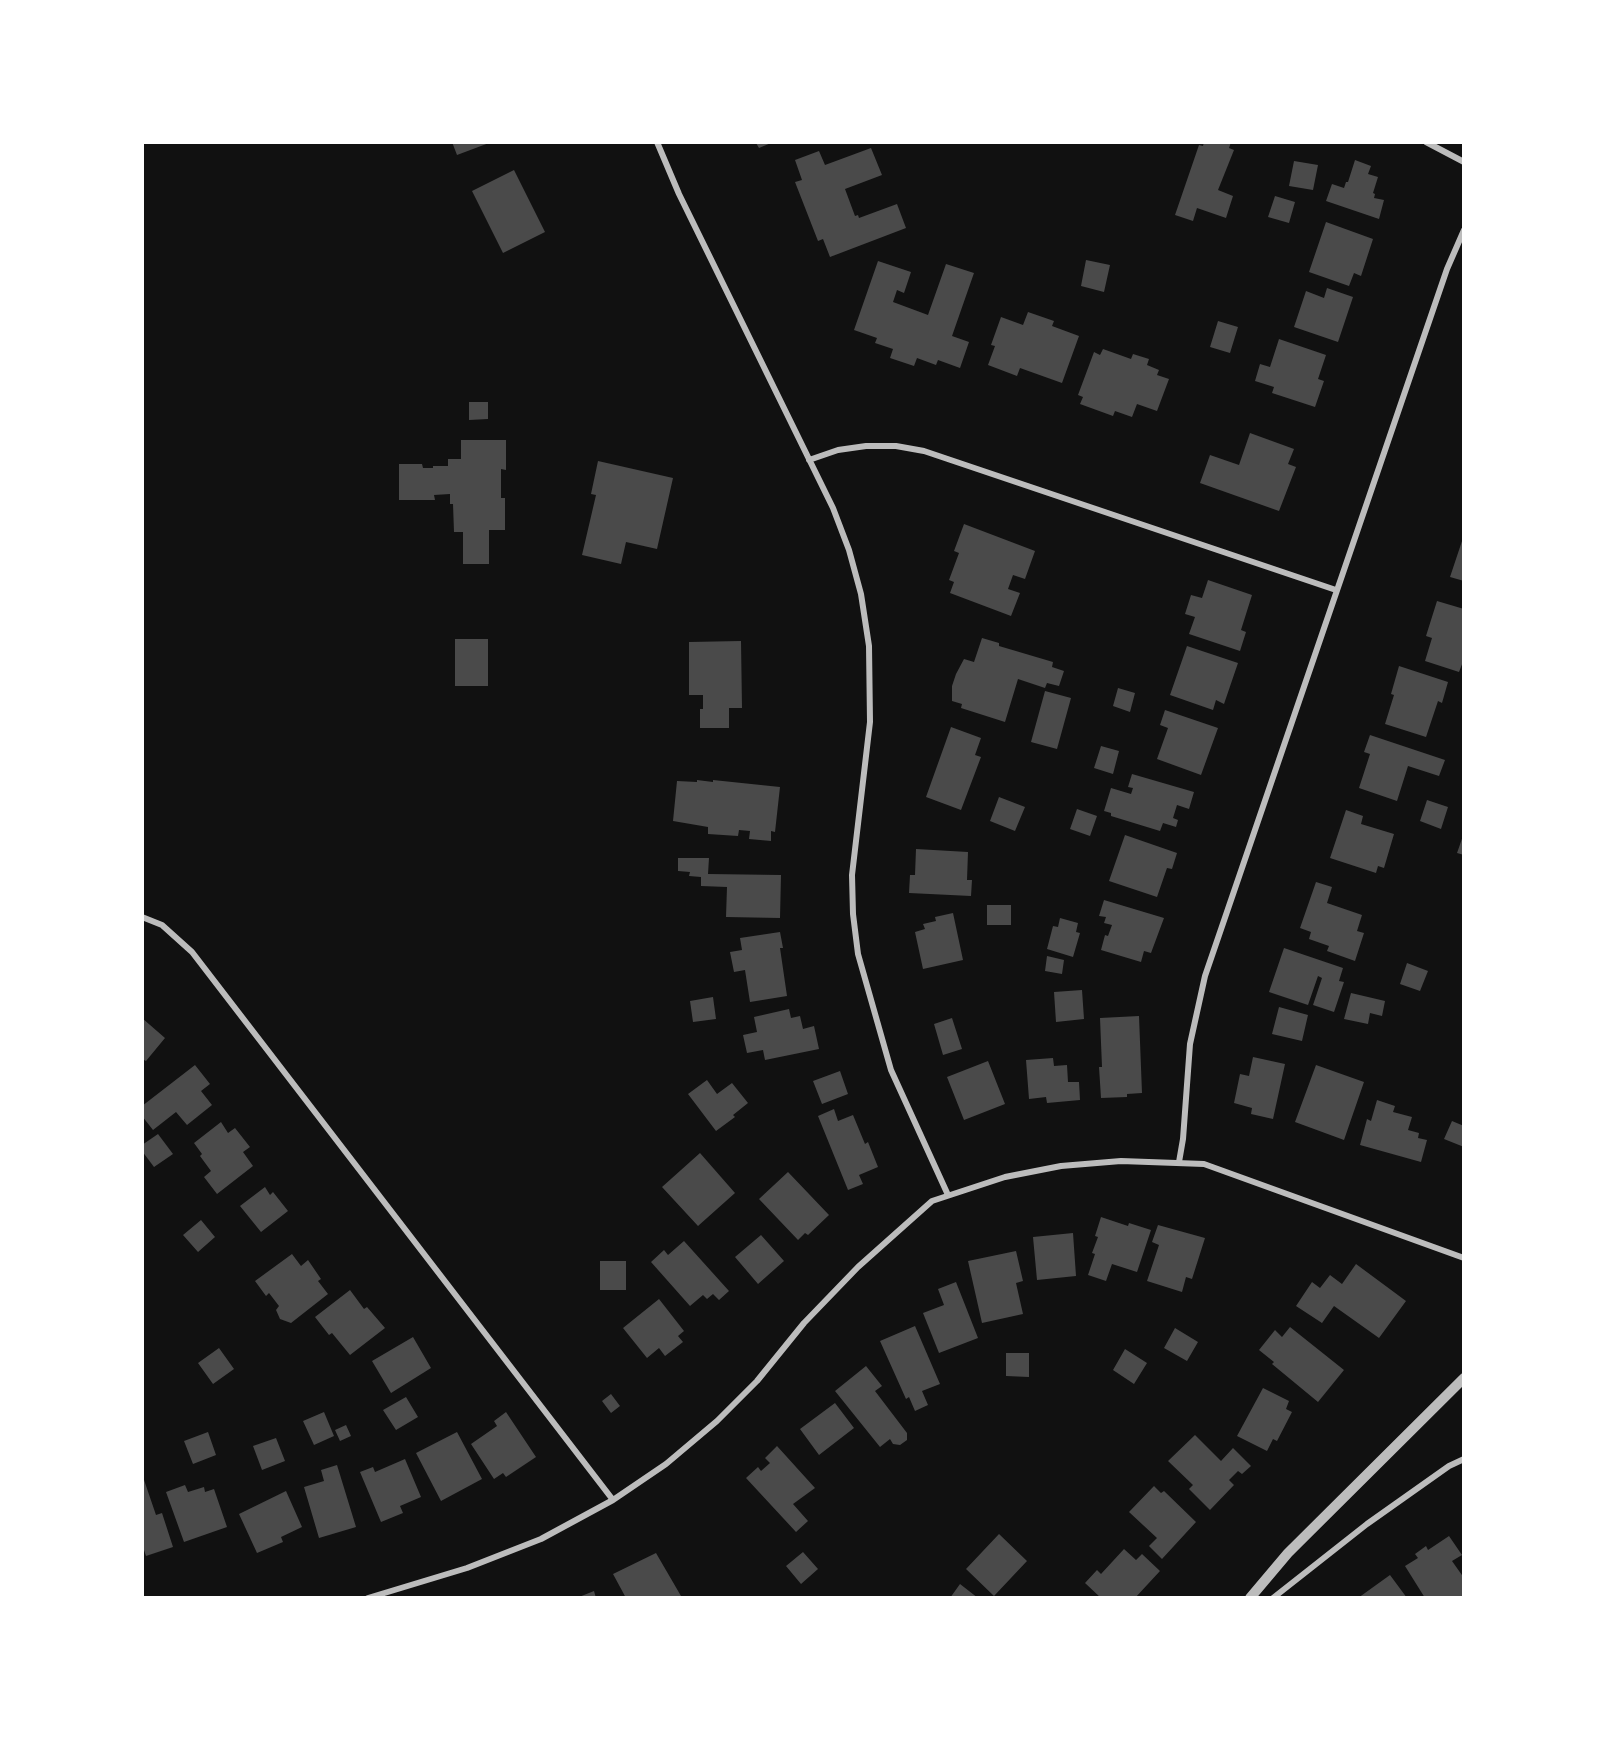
<!DOCTYPE html>
<style>
body{margin:0}
#map{position:relative;width:1606px;height:1740px;overflow:hidden;background:#111;font-family:"Times New Roman",serif}
canvas{display:block}
.frame{position:absolute;inset:0;border:144px solid #fff;pointer-events:none}
</style>
<div id="map">
<canvas width="1606" height="1740"></canvas>
<div class="frame"></div>
</div>
<script>
const ctx = document.querySelector('canvas').getContext('2d');
ctx.lineJoin = 'round';
function fill(path, color) {
  ctx.fillStyle = color;
  ctx.fill(path, 'evenodd');
}
function shape(rows) {
  const path = new Path2D();
  for (const r of rows) {
    path.moveTo(r[0], r[1]);
    for (let i = 2; i < r.length; i += 2) path.lineTo(r[i], r[i + 1]);
  }
  return path;
}
function trace(path, color, width, dash) {
  ctx.strokeStyle = color;
  ctx.lineWidth = width;
  ctx.lineCap = dash ? 'butt' : 'round';
  ctx.setLineDash(dash || []);
  ctx.stroke(path);
}
const building = shape([
 [452,142,489,142,489,143,457,155],
 [1204,142,1231,142,1229,148,1234,150,1218,190,1233,196,1226,218,1197,208,1193,221,1175,215,1199,145,1203,146],
 [756,143,771,143,759,148],
 [871,148,882,175,845,189,855,216,858,215,859,218,897,204,906,228,830,257,823,239,818,241,795,182,802,180,795,160,819,151,825,165],
 [1355,160,1371,166,1368,174,1378,177,1373,193,1375,194,1374,198,1384,200,1379,219,1326,201,1332,184,1344,188,1346,182,1348,182],
 [1294,161,1318,165,1313,190,1289,186],
 [514,170,545,232,503,253,472,191],
 [1275,196,1295,202,1289,223,1268,217],
 [1326,222,1373,239,1361,276,1354,273,1349,286,1309,272],
 [1086,260,1110,265,1104,292,1081,286],
 [878,261,911,272,904,293,897,290,893,302,928,315,946,264,974,273,952,336,969,342,960,368,938,360,936,365,917,358,914,366,890,358,893,349,875,343,877,338,854,330],
 [1327,288,1353,297,1338,342,1294,327,1306,291,1324,298],
 [1028,312,1054,321,1052,326,1079,336,1062,383,1020,368,1017,376,988,365,995,346,991,345,1001,317,1023,325],
 [1218,321,1238,327,1230,353,1210,347],
 [1279,339,1326,355,1318,379,1324,381,1315,407,1272,393,1274,387,1255,381,1260,364,1270,367],
 [1103,349,1131,359,1133,354,1149,359,1147,365,1159,370,1157,375,1169,379,1157,411,1137,404,1132,417,1115,411,1113,416,1080,404,1083,397,1078,395,1094,352,1100,355],
 [469,402,488,402,488,419,469,420],
 [1250,433,1294,449,1288,464,1296,467,1279,511,1200,483,1210,455,1239,465],
 [461,440,506,440,506,470,501,469,501,498,505,498,505,530,489,530,489,564,463,564,463,532,454,532,453,504,450,504,450,494,434,495,435,500,399,500,399,464,422,464,423,468,433,468,433,466,448,466,448,459,461,459],
 [598,461,673,478,657,549,626,542,621,564,582,555,596,495,591,494],
 [964,524,1035,551,1025,579,1013,575,1008,589,1020,593,1011,616,950,593,954,582,949,580,959,553,954,551],
 [1463,538,1464,538,1464,581,1450,577],
 [1208,580,1252,595,1241,630,1246,632,1240,651,1189,634,1195,617,1185,614,1191,595,1202,598],
 [1437,601,1464,609,1464,659,1459,672,1425,661,1432,638,1426,636],
 [982,638,999,643,999,646,1053,662,1052,667,1064,671,1059,686,1047,683,1045,688,1018,679,1005,722,961,708,962,704,952,701,952,686,956,674,964,659,974,662],
 [455,639,488,639,488,686,455,686],
 [741,641,742,708,729,708,729,728,700,728,700,709,703,709,703,695,689,695,689,642],
 [1187,646,1238,663,1224,704,1216,700,1213,710,1170,695],
 [1399,666,1448,682,1442,703,1438,701,1426,737,1385,724,1394,695,1391,694],
 [1118,688,1135,693,1130,712,1113,706],
 [1045,691,1071,698,1057,749,1031,742],
 [1165,710,1218,728,1201,775,1157,759,1168,728,1160,725],
 [951,727,981,738,975,755,981,757,961,810,926,797],
 [1370,735,1445,760,1439,776,1408,766,1397,801,1359,788,1370,754,1364,752],
 [1101,746,1119,751,1113,774,1094,768],
 [1132,774,1194,792,1189,809,1177,805,1173,818,1178,820,1176,827,1163,823,1160,831,1111,816,1111,813,1104,811,1111,788,1131,794,1133,788,1128,787],
 [697,780,713,782,713,780,780,787,775,832,771,831,771,841,749,839,750,831,739,830,738,836,708,834,708,827,673,821,677,781,697,782],
 [999,797,1025,807,1015,831,990,821],
 [1427,800,1448,807,1441,829,1420,821],
 [1077,809,1097,816,1090,836,1070,829],
 [1346,810,1363,816,1361,824,1394,834,1384,868,1378,866,1376,873,1330,858],
 [1464,833,1464,855,1457,853],
 [1125,835,1177,853,1172,869,1167,868,1157,897,1109,881],
 [916,849,968,852,967,880,972,880,971,896,909,893,910,875,915,875],
 [678,858,709,858,708,874,781,875,780,918,726,917,727,887,701,886,701,877,689,876,690,872,678,871],
 [1316,882,1332,887,1327,903,1362,915,1357,931,1364,933,1355,961,1327,951,1329,946,1309,939,1311,932,1300,928],
 [1104,900,1164,918,1151,953,1144,951,1141,962,1101,950,1105,935,1108,936,1112,925,1104,923,1106,917,1099,916],
 [987,905,1011,905,1011,925,987,925],
 [953,913,963,960,923,969,915,932,925,929,923,924,936,921,935,917],
 [1060,918,1078,923,1076,932,1080,933,1073,957,1047,949,1053,926,1058,927],
 [780,932,783,948,780,948,787,996,750,1002,745,970,734,972,730,952,742,950,740,938],
 [1284,948,1343,968,1339,981,1344,982,1334,1012,1313,1005,1322,978,1318,976,1308,1005,1269,992],
 [1047,956,1064,960,1062,974,1045,971],
 [1407,963,1428,971,1420,991,1400,984],
 [1082,990,1084,1019,1056,1022,1054,992],
 [1351,993,1385,1001,1382,1016,1370,1013,1368,1024,1344,1019],
 [713,997,716,1019,693,1022,690,1001],
 [1279,1007,1308,1015,1302,1041,1272,1034],
 [789,1009,791,1018,800,1016,803,1029,814,1026,819,1049,765,1060,763,1050,747,1053,743,1035,757,1032,754,1017],
 [1139,1016,1142,1093,1127,1094,1127,1097,1101,1098,1099,1067,1102,1067,1100,1018],
 [142,1018,165,1038,146,1061,142,1059],
 [952,1018,962,1049,943,1055,934,1024],
 [1253,1057,1285,1064,1273,1119,1251,1114,1252,1108,1234,1103,1240,1074,1249,1076],
 [1053,1058,1054,1066,1067,1065,1068,1082,1079,1082,1080,1100,1047,1103,1046,1097,1029,1099,1026,1060],
 [988,1061,1005,1104,964,1120,947,1077],
 [195,1065,210,1084,201,1091,212,1105,187,1125,176,1112,153,1130,142,1116,142,1106],
 [1316,1065,1364,1082,1344,1140,1295,1122],
 [840,1071,848,1094,822,1104,813,1081],
 [707,1080,717,1094,732,1083,748,1103,733,1115,735,1117,716,1131,688,1094],
 [1377,1100,1395,1106,1393,1112,1412,1117,1408,1130,1419,1133,1418,1138,1427,1140,1421,1162,1360,1145,1367,1119,1371,1121],
 [834,1109,838,1121,853,1115,865,1144,868,1142,878,1167,859,1175,863,1184,848,1190,818,1116],
 [1452,1121,1464,1126,1464,1147,1444,1139],
 [221,1122,228,1133,235,1128,250,1147,243,1152,253,1166,217,1194,204,1177,211,1171,200,1156,202,1154,194,1143],
 [158,1134,173,1154,154,1167,142,1151,142,1145],
 [700,1153,735,1193,698,1226,662,1187],
 [788,1172,829,1215,808,1235,805,1233,798,1240,759,1199],
 [265,1187,270,1195,273,1192,288,1211,261,1232,240,1206],
 [1101,1217,1128,1226,1129,1223,1151,1230,1137,1272,1112,1264,1106,1281,1088,1275,1095,1254,1092,1253,1098,1237,1095,1236],
 [201,1220,215,1237,198,1252,183,1235],
 [1158,1225,1205,1238,1192,1279,1186,1277,1182,1292,1147,1281,1159,1245,1152,1242],
 [1073,1233,1076,1276,1037,1280,1033,1237],
 [761,1235,784,1261,758,1284,735,1257],
 [684,1241,729,1291,719,1300,713,1294,707,1299,703,1295,690,1306,651,1262,664,1250,668,1255],
 [1016,1251,1023,1281,1016,1283,1023,1314,982,1323,968,1261],
 [292,1254,301,1266,308,1260,321,1279,318,1281,328,1294,291,1323,280,1319,276,1310,279,1306,269,1293,266,1296,255,1281],
 [600,1261,626,1261,626,1290,600,1290],
 [1356,1264,1406,1301,1379,1338,1334,1306,1322,1323,1296,1306,1312,1282,1320,1288,1330,1275,1342,1284],
 [956,1282,978,1338,939,1353,923,1313,944,1305,938,1289],
 [350,1290,364,1309,367,1307,385,1328,350,1355,332,1333,329,1335,315,1317],
 [659,1299,684,1331,678,1336,683,1342,665,1356,659,1348,647,1358,623,1328],
 [915,1326,940,1384,922,1391,928,1405,915,1411,909,1397,906,1399,880,1341],
 [1290,1327,1344,1370,1318,1402,1272,1364,1274,1362,1259,1350,1275,1330,1282,1337],
 [1175,1328,1198,1342,1187,1361,1164,1348],
 [413,1337,431,1368,391,1393,372,1361],
 [219,1348,234,1369,213,1384,198,1363],
 [1125,1349,1147,1363,1134,1384,1113,1370],
 [1006,1353,1029,1353,1029,1377,1006,1376],
 [866,1366,882,1386,875,1391,907,1433,907,1440,900,1445,893,1444,890,1439,880,1447,835,1391],
 [1263,1388,1289,1401,1286,1409,1292,1412,1277,1441,1273,1439,1267,1451,1237,1436],
 [611,1394,620,1406,611,1413,602,1401],
 [406,1397,418,1417,396,1430,383,1410],
 [835,1403,854,1428,819,1455,800,1429],
 [324,1412,334,1436,314,1445,303,1421],
 [506,1412,536,1457,506,1477,503,1473,494,1479,471,1444,497,1426,494,1421],
 [346,1425,351,1436,340,1441,335,1430],
 [208,1432,216,1455,193,1464,184,1441],
 [457,1432,482,1479,441,1501,416,1453],
 [1195,1435,1221,1461,1233,1448,1251,1466,1242,1474,1238,1471,1229,1480,1234,1485,1210,1510,1189,1489,1193,1485,1168,1461],
 [276,1438,285,1461,262,1470,253,1446],
 [777,1446,815,1488,793,1504,808,1521,796,1532,746,1478,758,1467,761,1471,770,1463,765,1458],
 [405,1459,421,1497,400,1506,403,1513,381,1522,360,1472,373,1467,375,1472],
 [337,1465,356,1527,319,1538,304,1487,324,1481,321,1470],
 [142,1474,156,1515,162,1513,173,1547,146,1556,142,1544],
 [185,1485,188,1492,204,1487,205,1492,214,1489,227,1527,184,1542,166,1492],
 [1154,1486,1161,1493,1164,1491,1196,1522,1162,1559,1149,1546,1157,1538,1129,1512],
 [286,1491,302,1527,281,1537,283,1542,257,1553,239,1514],
 [999,1534,1027,1561,994,1596,966,1569],
 [1449,1536,1462,1555,1452,1561,1464,1578,1464,1598,1425,1598,1405,1566,1418,1558,1415,1554,1426,1546,1428,1550],
 [1124,1549,1136,1560,1142,1554,1160,1571,1135,1598,1101,1598,1085,1583,1097,1570,1101,1574],
 [803,1552,818,1569,801,1584,786,1566],
 [656,1553,681,1596,678,1598,626,1598,613,1574],
 [1390,1575,1407,1598,1358,1598],
 [960,1584,978,1598,950,1598],
 [594,1591,596,1598,579,1598,579,1597]
]);
const minor = shape([
 [657,142,679,194,833,508,849,550,861,594,869,646,870,722,852,875,853,914,858,954,891,1070,948,1195],
 [1426,142,1464,162],
 [809,460,838,450,866,446,896,446,924,451,1336,590],
 [142,917,162,925,192,952,613,1500],
 [1179,1162,1183,1139,1190,1044,1205,976,1447,269,1464,230],
 [368,1598,467,1568,541,1539,613,1500,666,1464,717,1421,757,1381,804,1323,858,1267,932,1201,1005,1177,1061,1166,1121,1161,1204,1164,1464,1258],
 [1273,1598,1367,1524,1449,1466,1464,1459]
]);
const tertiary = shape([
 [1250,1598,1288,1553,1464,1378]
]);
fill(building, '#4a4a4a');
trace(minor, '#bcbcbc', 6);
trace(tertiary, '#bcbcbc', 10);
</script>
